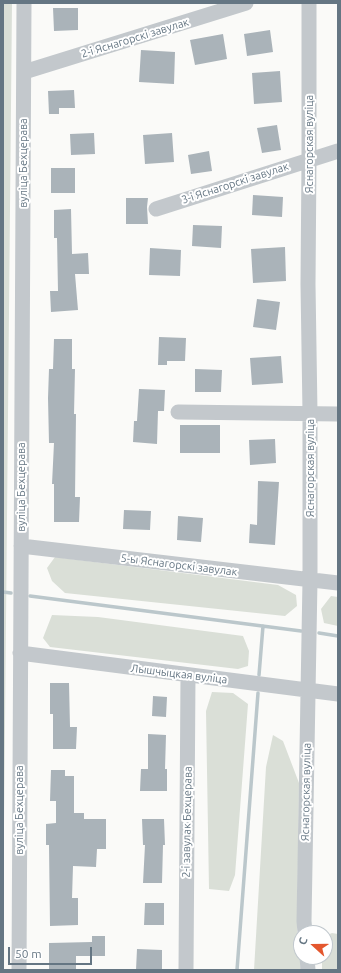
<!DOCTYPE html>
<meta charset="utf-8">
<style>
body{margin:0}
#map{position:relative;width:341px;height:973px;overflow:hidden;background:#fafaf8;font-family:Ubuntu,sans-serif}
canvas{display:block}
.frame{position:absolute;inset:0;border:4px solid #657683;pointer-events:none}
.north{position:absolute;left:293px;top:925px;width:40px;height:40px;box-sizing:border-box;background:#fff;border:1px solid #c1c8cd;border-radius:50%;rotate:291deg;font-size:11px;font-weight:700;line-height:16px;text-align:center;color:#657683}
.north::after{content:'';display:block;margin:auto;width:14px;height:18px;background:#e4572e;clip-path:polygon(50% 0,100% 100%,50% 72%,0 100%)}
.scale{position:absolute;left:8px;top:947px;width:84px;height:18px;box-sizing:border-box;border:2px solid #657683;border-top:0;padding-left:5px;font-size:12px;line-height:14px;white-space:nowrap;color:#657683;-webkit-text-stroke:3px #fff;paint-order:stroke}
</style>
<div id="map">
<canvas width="341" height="973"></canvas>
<div class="frame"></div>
<div class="north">С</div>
<div class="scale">50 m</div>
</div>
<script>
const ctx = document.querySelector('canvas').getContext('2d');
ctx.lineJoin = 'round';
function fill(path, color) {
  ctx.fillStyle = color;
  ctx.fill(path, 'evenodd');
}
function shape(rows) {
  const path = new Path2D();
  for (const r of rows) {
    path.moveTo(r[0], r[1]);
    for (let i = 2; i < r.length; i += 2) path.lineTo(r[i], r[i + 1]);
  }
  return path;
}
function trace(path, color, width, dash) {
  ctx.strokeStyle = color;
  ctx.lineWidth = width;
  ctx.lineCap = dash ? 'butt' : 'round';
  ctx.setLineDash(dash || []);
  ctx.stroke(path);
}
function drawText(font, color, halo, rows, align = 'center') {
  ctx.font = font + ' Ubuntu,sans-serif';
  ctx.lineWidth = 4;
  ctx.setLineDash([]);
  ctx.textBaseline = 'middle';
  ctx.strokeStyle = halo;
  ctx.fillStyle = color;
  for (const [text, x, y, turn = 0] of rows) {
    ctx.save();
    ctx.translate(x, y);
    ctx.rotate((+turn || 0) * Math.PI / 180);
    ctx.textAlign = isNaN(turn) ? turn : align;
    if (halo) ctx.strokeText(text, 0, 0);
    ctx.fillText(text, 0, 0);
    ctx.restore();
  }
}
const green = shape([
 [3,3,12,3,3,930],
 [55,557,278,585,296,595,297,606,285,616,65,593,52,581,47,568],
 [331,596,338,597,338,626,324,623,321,609],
 [52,615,98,617,243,636,249,651,248,666,238,669,50,647,43,638],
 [212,692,233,693,248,704,235,875,229,891,209,889,206,711],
 [273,735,283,741,299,783,297,933,301,970,254,970,266,767],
 [332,933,338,934,338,970,322,970,322,957,325,957,325,936]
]);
const stream = shape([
 [3,592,11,593],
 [30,596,301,631],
 [319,633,338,636],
 [259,675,263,626],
 [237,970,258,693]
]);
const building = shape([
 [53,8,78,8,78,30,54,31],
 [270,30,273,52,247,56,244,34],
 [223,34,227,59,195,65,190,40],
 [141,50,175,52,174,84,139,82],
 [280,71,282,102,254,104,252,73],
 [74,90,75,108,59,108,59,114,49,114,48,91],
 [277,125,281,150,262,153,257,128],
 [94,133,95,154,71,155,70,134],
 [172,133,174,162,145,164,143,135],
 [209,151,212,171,191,174,188,155],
 [51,168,75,168,75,193,51,193],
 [253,195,283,197,282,217,252,215],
 [126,198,148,198,147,207,148,224,126,224],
 [71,209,72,254,88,253,89,274,75,274,78,310,51,312,50,291,58,291,57,238,54,238,54,210],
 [193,225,222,226,221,248,192,246],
 [285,247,286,281,253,283,251,249],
 [150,248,181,250,180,276,149,275],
 [257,299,280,302,276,330,253,327],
 [159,337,186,338,185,361,167,361,167,365,158,365],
 [54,339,72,339,72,369,75,369,74,414,76,414,75,497,80,497,79,522,54,522,54,484,52,484,54,443,49,443,48,398,49,369,53,369],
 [281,356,283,383,252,385,250,358],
 [195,369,222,370,221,392,195,392],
 [139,389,165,390,164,411,158,411,157,444,133,442,134,421,137,421],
 [180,425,220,425,220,453,180,453],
 [275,439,276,463,250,465,249,440],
 [258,481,279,482,275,545,249,543,250,524,257,525],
 [124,510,151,511,150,530,123,529],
 [178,516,203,518,201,542,177,540],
 [50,683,69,683,70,727,77,727,76,749,53,749,53,714,50,714],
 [153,696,167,697,166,717,152,716],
 [148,734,166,735,165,769,167,769,167,791,140,791,141,769,148,769],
 [51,770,65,770,65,776,74,776,74,813,84,813,84,819,106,819,106,849,97,849,96,867,73,866,72,898,78,898,78,925,50,926,49,845,46,845,46,824,56,823,56,801,50,801],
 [142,819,164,819,165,845,163,845,162,883,143,883,145,845,143,845],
 [145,903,164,903,164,925,144,925],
 [92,936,105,936,105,956,76,956,76,969,49,970,49,943,92,942],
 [137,949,162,950,162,970,136,970]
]);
const minor = shape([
 [24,72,246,3],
 [156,209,338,151],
 [178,412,338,414],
 [21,546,338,583],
 [20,653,338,694],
 [305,933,304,921,310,580,310,413,308,284,309,159,309,3],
 [307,957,308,970],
 [19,970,24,3],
 [186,970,188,675]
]);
const streetNames = [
 ["2-і Яснагорскі завулак",135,38,-17],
 ["Яснагорская вуліца",309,144,-90],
 ["вуліца Бехцерава",23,163,-90],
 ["3-і Яснагорскі завулак",235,183,-18],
 ["Яснагорская вуліца",310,468,-90],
 ["вуліца Бехцерава",21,487,-90],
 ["5-ы Яснагорскі завулак",179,565,7],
 ["Лышчыцкая вуліца",179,674,7],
 ["Яснагорская вуліца",306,792,-89],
 ["вуліца Бехцерава",19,810,-90],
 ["2-і завулак Бехцерава",187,822,-89]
];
fill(green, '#dadfd7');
trace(stream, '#bbc7cb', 3.5);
fill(building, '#aab3b9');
trace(minor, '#c3c8cc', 15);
drawText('11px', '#657683', '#fff', streetNames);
</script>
